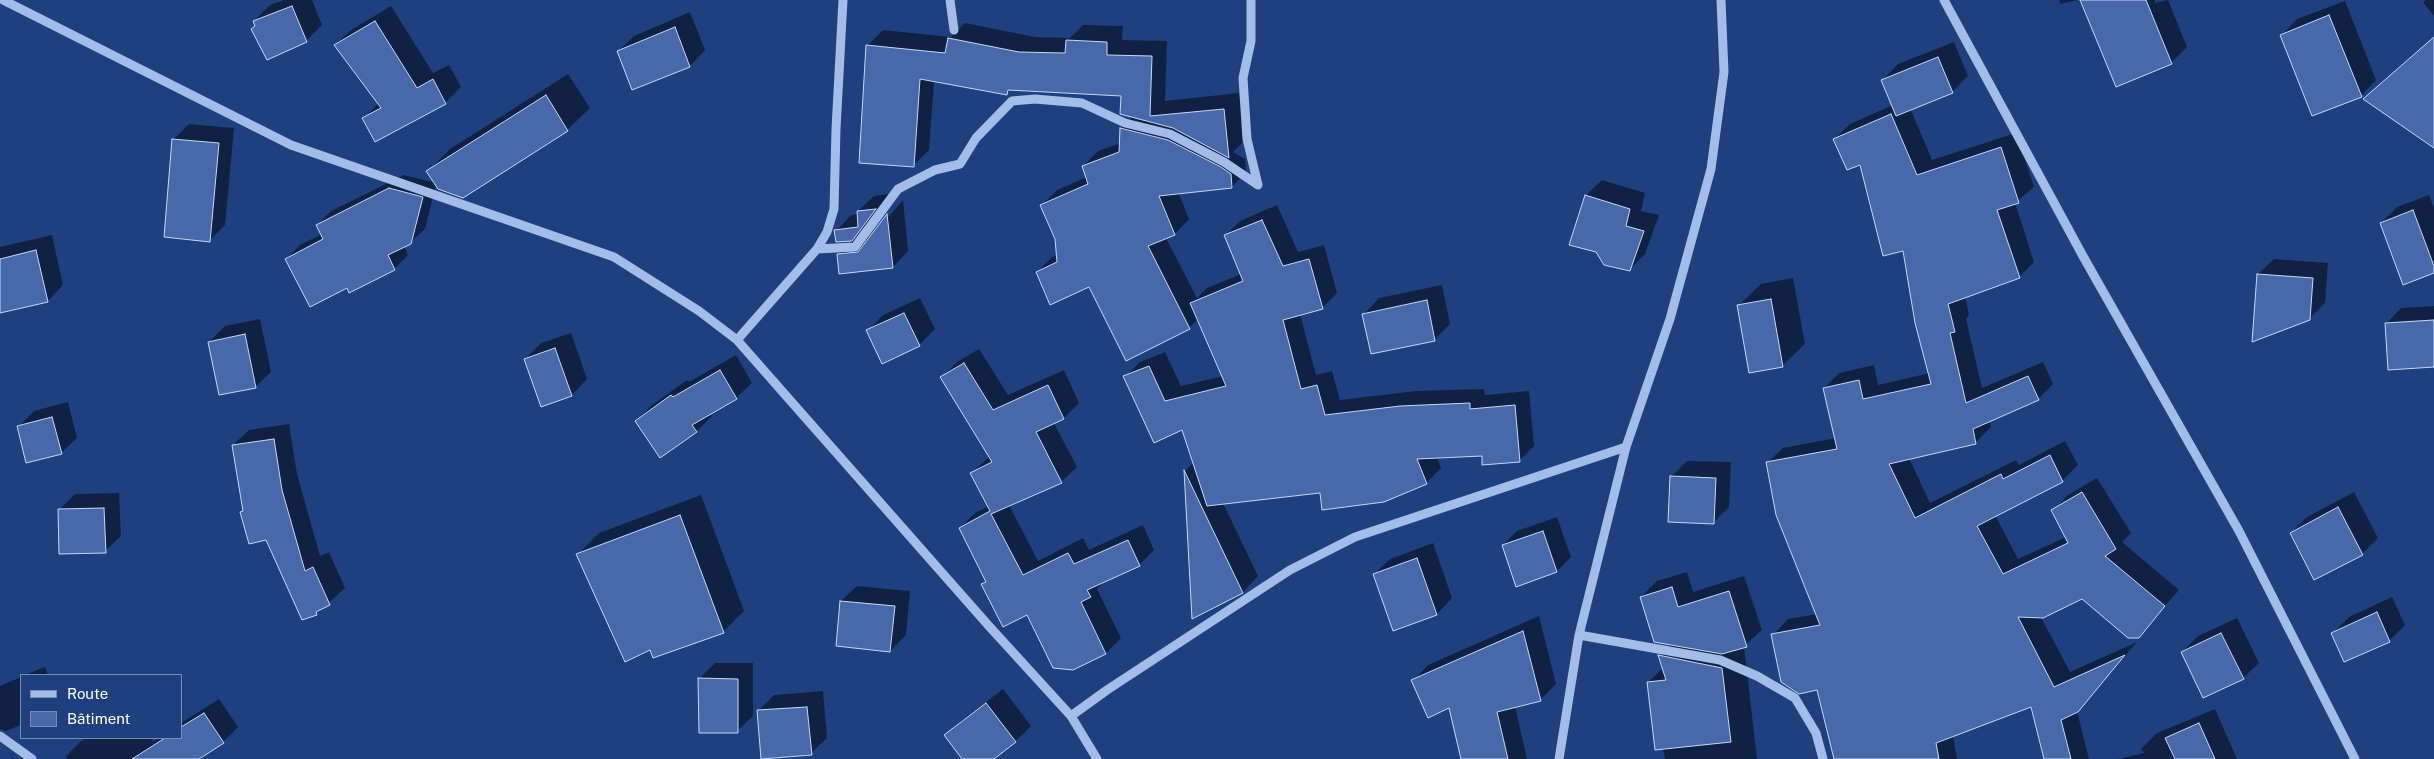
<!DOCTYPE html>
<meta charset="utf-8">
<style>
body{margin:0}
#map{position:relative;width:2434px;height:759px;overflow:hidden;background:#1f407f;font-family:"Public Sans",sans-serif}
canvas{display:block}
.legend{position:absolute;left:20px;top:674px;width:162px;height:65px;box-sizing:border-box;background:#1f407f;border:1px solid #798cb2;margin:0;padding:6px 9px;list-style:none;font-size:15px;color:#fff}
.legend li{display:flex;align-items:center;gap:10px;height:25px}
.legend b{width:25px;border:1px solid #798cb2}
</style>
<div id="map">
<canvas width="2434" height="759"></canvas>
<ul class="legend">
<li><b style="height:6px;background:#a4bce8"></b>Route</li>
<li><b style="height:14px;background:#4869a9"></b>Bâtiment</li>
</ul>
</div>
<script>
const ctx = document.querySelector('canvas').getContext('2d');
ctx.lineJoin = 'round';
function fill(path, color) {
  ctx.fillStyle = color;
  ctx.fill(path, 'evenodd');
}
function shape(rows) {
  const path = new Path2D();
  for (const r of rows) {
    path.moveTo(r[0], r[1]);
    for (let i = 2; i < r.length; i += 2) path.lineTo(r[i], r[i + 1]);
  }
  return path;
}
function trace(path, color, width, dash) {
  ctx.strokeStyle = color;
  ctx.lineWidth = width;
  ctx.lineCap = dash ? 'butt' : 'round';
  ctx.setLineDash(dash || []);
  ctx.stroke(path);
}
const shadow = shape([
 [284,0,312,0,322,25,306,41,252,29,256,25,254,21,270,5],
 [2059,0,2078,0,2060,4],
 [2082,0,2155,0,2155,3,2168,0,2187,47,2171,63],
 [2426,0,2434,0,2434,16,2423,2],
 [2345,1,2376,80,2361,96,2282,35,2297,19],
 [391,6,433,73,449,65,461,87,445,103,363,119,379,103,335,45,351,30],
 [690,12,705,50,690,66,633,88,618,51,634,36],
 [965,23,1035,37,1070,38,1083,25,1123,26,1122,40,1167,41,1165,101,1239,93,1244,141,1233,152,1245,159,1246,172,1232,187,1178,192,1189,219,1175,234,1166,238,1197,298,1207,288,1241,274,1225,236,1240,221,1277,205,1298,252,1324,245,1337,293,1322,308,1300,314,1316,375,1332,371,1340,400,1416,391,1484,389,1485,395,1529,391,1534,446,1519,461,1483,454,1437,457,1441,468,1426,483,1223,503,1258,576,1243,592,1193,617,1185,471,1194,462,1183,429,1125,377,1140,362,1165,352,1181,386,1223,376,1198,319,1189,328,1089,286,1037,272,1052,257,1058,255,1057,239,1042,205,1057,190,1087,177,1083,166,1098,151,1121,143,1121,128,1133,116,1122,95,1012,88,1006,94,934,81,929,150,913,166,867,46,883,30,951,37],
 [1954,42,1968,76,1952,92,1910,108,1932,160,2016,133,2034,187,2015,203,2034,262,2019,277,1965,297,1969,315,1966,319,1982,388,2043,362,2053,384,2038,399,1989,420,1991,427,1975,443,1909,458,1930,503,2016,460,2019,465,2065,441,2078,465,2062,481,1995,515,2018,559,2066,537,2053,511,2068,495,2097,478,2131,533,2122,542,2179,590,2138,637,2082,598,2041,617,2070,672,2137,642,2077,711,2089,759,2045,759,2031,706,1953,736,1957,759,1882,759,1818,689,1773,635,1788,619,1817,614,1767,463,1783,448,1836,438,1824,388,1839,373,1874,365,1878,385,1930,373,1904,250,1861,163,1834,139,1850,124,1893,105,1883,80,1898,64],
 [568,74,590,108,567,130,436,184,425,229,410,243,404,246,408,255,394,269,347,287,286,259,300,245,322,234,317,225,331,211,404,175,436,183,428,171,450,149],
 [189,124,234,128,225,225,210,240,173,140],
 [1602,180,1645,193,1641,211,1659,215,1645,254,1630,269,1586,195],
 [889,194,867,224,852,239,871,237,903,200,908,251,893,267,838,255,853,240,837,240,836,231,851,215,858,214,858,211,874,196],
 [2429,195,2434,208,2434,272,2381,223,2397,207],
 [52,235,63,285,48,301,0,312,0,247],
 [2274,259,2328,263,2325,303,2309,319,2258,274],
 [1793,278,1805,344,1782,366,1738,306,1761,284],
 [1442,285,1450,324,1434,340,1364,314,1379,298],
 [920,298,935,329,919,345,868,331,883,315],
 [2434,306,2434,365,2386,324,2401,308],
 [260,319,271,372,255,387,209,342,225,326],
 [571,333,587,379,572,395,542,405,525,359,541,343],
 [979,349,1008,395,1064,370,1079,403,1064,418,1054,423,1077,467,1061,482,1009,505,1038,561,1083,538,1089,550,1143,525,1154,550,1139,565,1105,581,1097,589,1121,638,1106,653,1073,669,1027,614,982,584,987,580,960,528,975,513,989,506,972,473,990,456,942,377,957,362],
 [736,355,752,383,736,398,710,413,712,416,697,431,661,456,636,421,652,405,687,380,689,382],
 [68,402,77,438,61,453,18,427,34,411],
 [289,424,297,474,320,556,329,552,345,588,316,614,267,538,242,512,244,510,233,445,249,430],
 [1687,461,1731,462,1729,507,1714,522,1671,477],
 [2354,492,2378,538,2362,554,2291,533,2307,517],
 [119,493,121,536,105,551,59,510,75,494],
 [701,495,744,611,723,632,651,649,578,554,599,533],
 [1557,517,1571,557,1557,571,1503,545,1517,531],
 [1433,543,1452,598,1437,614,1394,629,1374,574,1390,559],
 [1687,572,1693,592,1744,576,1762,630,1744,646,1757,759,1665,759,1648,682,1663,668,1659,656,1671,644,1641,597,1657,581],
 [857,586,910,591,906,635,890,651,841,601],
 [2392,597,2405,625,2389,641,2333,633,2349,617],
 [1539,616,1556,684,1540,700,1515,706,1527,759,1462,759,1450,707,1413,681,1428,665],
 [2237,618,2259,663,2243,678,2182,652,2198,636],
 [715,663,753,663,753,716,737,731,699,679],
 [45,667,48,675,25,675],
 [21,677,21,725,6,731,0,729,0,686],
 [1003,689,1031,726,1015,742,992,759,964,759,946,735,962,720],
 [823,691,827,738,811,753,758,711,774,695],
 [219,699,238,727,223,742,197,759,67,759,66,756,81,741,87,738,151,738,153,742,159,738,181,738,181,723],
 [2215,709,2237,759,2118,759,2144,753,2141,749,2157,733]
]);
const building = shape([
 [2080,0,2146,0,2172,64,2116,87,2080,0],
 [292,6,307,42,267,60,251,29,255,26,253,21,292,6],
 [2329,15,2362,97,2312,116,2280,35,2329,15],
 [375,21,417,88,433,79,446,104,375,142,362,118,381,108,334,45,375,21],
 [675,27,690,67,632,90,617,51,675,27],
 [2434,37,2434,148,2363,99,2434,37],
 [948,38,1019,52,1065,53,1066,40,1107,42,1107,55,1152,56,1150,116,1224,109,1229,158,1173,128,1120,114,1121,96,1008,90,1007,95,920,79,914,167,859,163,866,45,945,53,948,38],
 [1938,57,1953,93,1896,116,1881,80,1938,57],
 [546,95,568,131,463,198,438,189,426,171,546,95],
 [1891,114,1917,175,2001,147,2019,203,1997,210,2020,278,1948,304,1955,332,1950,333,1966,403,2028,376,2039,400,1973,429,1976,444,1889,464,1915,518,2001,474,2003,479,2050,455,2063,482,1977,526,2003,574,2068,543,2051,510,2082,492,2116,549,2105,556,2165,606,2139,638,2128,638,2082,599,2043,618,2018,617,2054,687,2125,655,2078,712,2061,720,2071,759,2044,759,2031,707,1936,743,1939,759,1834,759,1817,690,1799,694,1781,682,1771,634,1820,625,1776,515,1766,462,1837,449,1823,388,1859,380,1863,399,1931,384,1915,323,1903,251,1883,256,1860,165,1847,170,1833,139,1891,114],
 [1120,128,1168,140,1221,167,1231,174,1232,188,1159,196,1175,235,1148,246,1190,329,1126,361,1089,287,1050,305,1036,272,1057,262,1055,239,1040,205,1088,184,1082,166,1119,152,1120,128],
 [172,139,219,143,210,242,164,237,172,139],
 [389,188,423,197,411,244,388,255,395,270,349,293,347,288,310,307,285,259,323,239,316,225,389,188],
 [1585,195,1630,209,1626,226,1644,231,1630,271,1604,265,1596,252,1569,245,1585,195],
 [876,209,852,241,836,242,834,230,858,227,857,211,876,209],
 [2413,210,2434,266,2434,273,2403,285,2380,223,2413,210],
 [887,214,893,268,839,274,837,254,858,252,887,214],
 [1262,220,1283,266,1309,259,1323,309,1283,320,1301,389,1317,385,1325,415,1400,406,1470,403,1470,409,1515,405,1520,462,1482,465,1482,456,1417,459,1427,484,1384,502,1322,510,1320,493,1207,506,1182,430,1154,443,1123,376,1149,366,1165,401,1226,386,1190,303,1243,281,1224,235,1262,220],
 [36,250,48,302,0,313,0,259,36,250],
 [2257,274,2313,278,2310,320,2252,342,2257,274],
 [1771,299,1783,367,1749,373,1737,305,1771,299],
 [1427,300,1435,341,1371,354,1362,314,1427,300],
 [904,313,920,346,882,364,866,330,904,313],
 [2434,320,2434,367,2388,370,2385,323,2434,320],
 [245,334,256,388,219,395,208,342,245,334],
 [555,348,572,396,541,407,524,359,555,348],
 [964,363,993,410,1048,385,1064,419,1036,432,1062,483,991,514,1023,575,1068,553,1074,564,1128,540,1140,566,1087,590,1091,597,1081,602,1106,654,1073,670,1053,668,1027,615,1003,627,981,584,986,582,959,528,990,511,970,473,992,462,940,377,964,363],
 [720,370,737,399,692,425,697,432,660,458,635,421,671,395,673,397,720,370],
 [52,417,62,454,26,463,17,426,52,417],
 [274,439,282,490,305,571,313,567,330,605,316,612,317,615,302,620,266,540,249,544,240,512,243,511,232,445,274,439],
 [1184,470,1243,593,1192,619,1184,470],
 [1670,476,1716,478,1714,524,1668,522,1670,476],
 [2338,507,2363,555,2314,580,2290,533,2338,507],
 [104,508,106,553,59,554,58,509,104,508],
 [680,515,724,633,653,658,650,650,625,662,576,554,680,515],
 [1543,531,1557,572,1516,587,1502,545,1543,531],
 [1417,558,1437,615,1393,631,1373,574,1417,558],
 [1672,587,1678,607,1729,591,1747,647,1722,654,1654,642,1640,597,1672,587],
 [840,601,895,606,890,652,836,646,840,601],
 [2377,612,2390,642,2344,662,2331,633,2377,612],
 [1523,631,1541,701,1497,712,1508,759,1461,759,1449,708,1428,718,1411,680,1523,631],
 [2221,633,2244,679,2203,698,2181,652,2221,633],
 [1658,655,1722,668,1731,742,1655,750,1647,682,1666,680,1658,655],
 [698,678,738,679,738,733,699,733,698,678],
 [986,703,1016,742,994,759,962,759,944,735,986,703],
 [807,707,812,755,761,759,757,710,807,707],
 [204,713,224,743,199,759,132,759,165,738,181,738,181,727,204,713],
 [2199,723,2215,759,2175,759,2165,738,2199,723]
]);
const minor = shape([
 [3,0,291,145,614,257,699,311,737,340,988,625,1071,716,1097,759],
 [950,0,954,30],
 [1251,0,1251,41,1243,78,1247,139,1258,185],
 [1944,0,2084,258,2239,531,2355,759],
 [817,249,855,247,898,189,935,170,960,164,976,138,1012,101,1035,99,1082,103,1125,123,1170,134,1224,162,1258,185],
 [737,340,817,249,827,232,834,209,836,129,843,0],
 [1579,635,1720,660,1757,676,1795,698,1816,733,1823,759],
 [1071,716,1107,690,1290,570,1355,537,1626,447],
 [0,736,32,759],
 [1559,759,1579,635,1626,447,1670,319,1711,169,1724,72,1721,0]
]);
fill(shadow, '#0007');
fill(building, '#4869a9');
trace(building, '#c8d8f6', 1);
trace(minor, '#a4bce8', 9);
</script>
